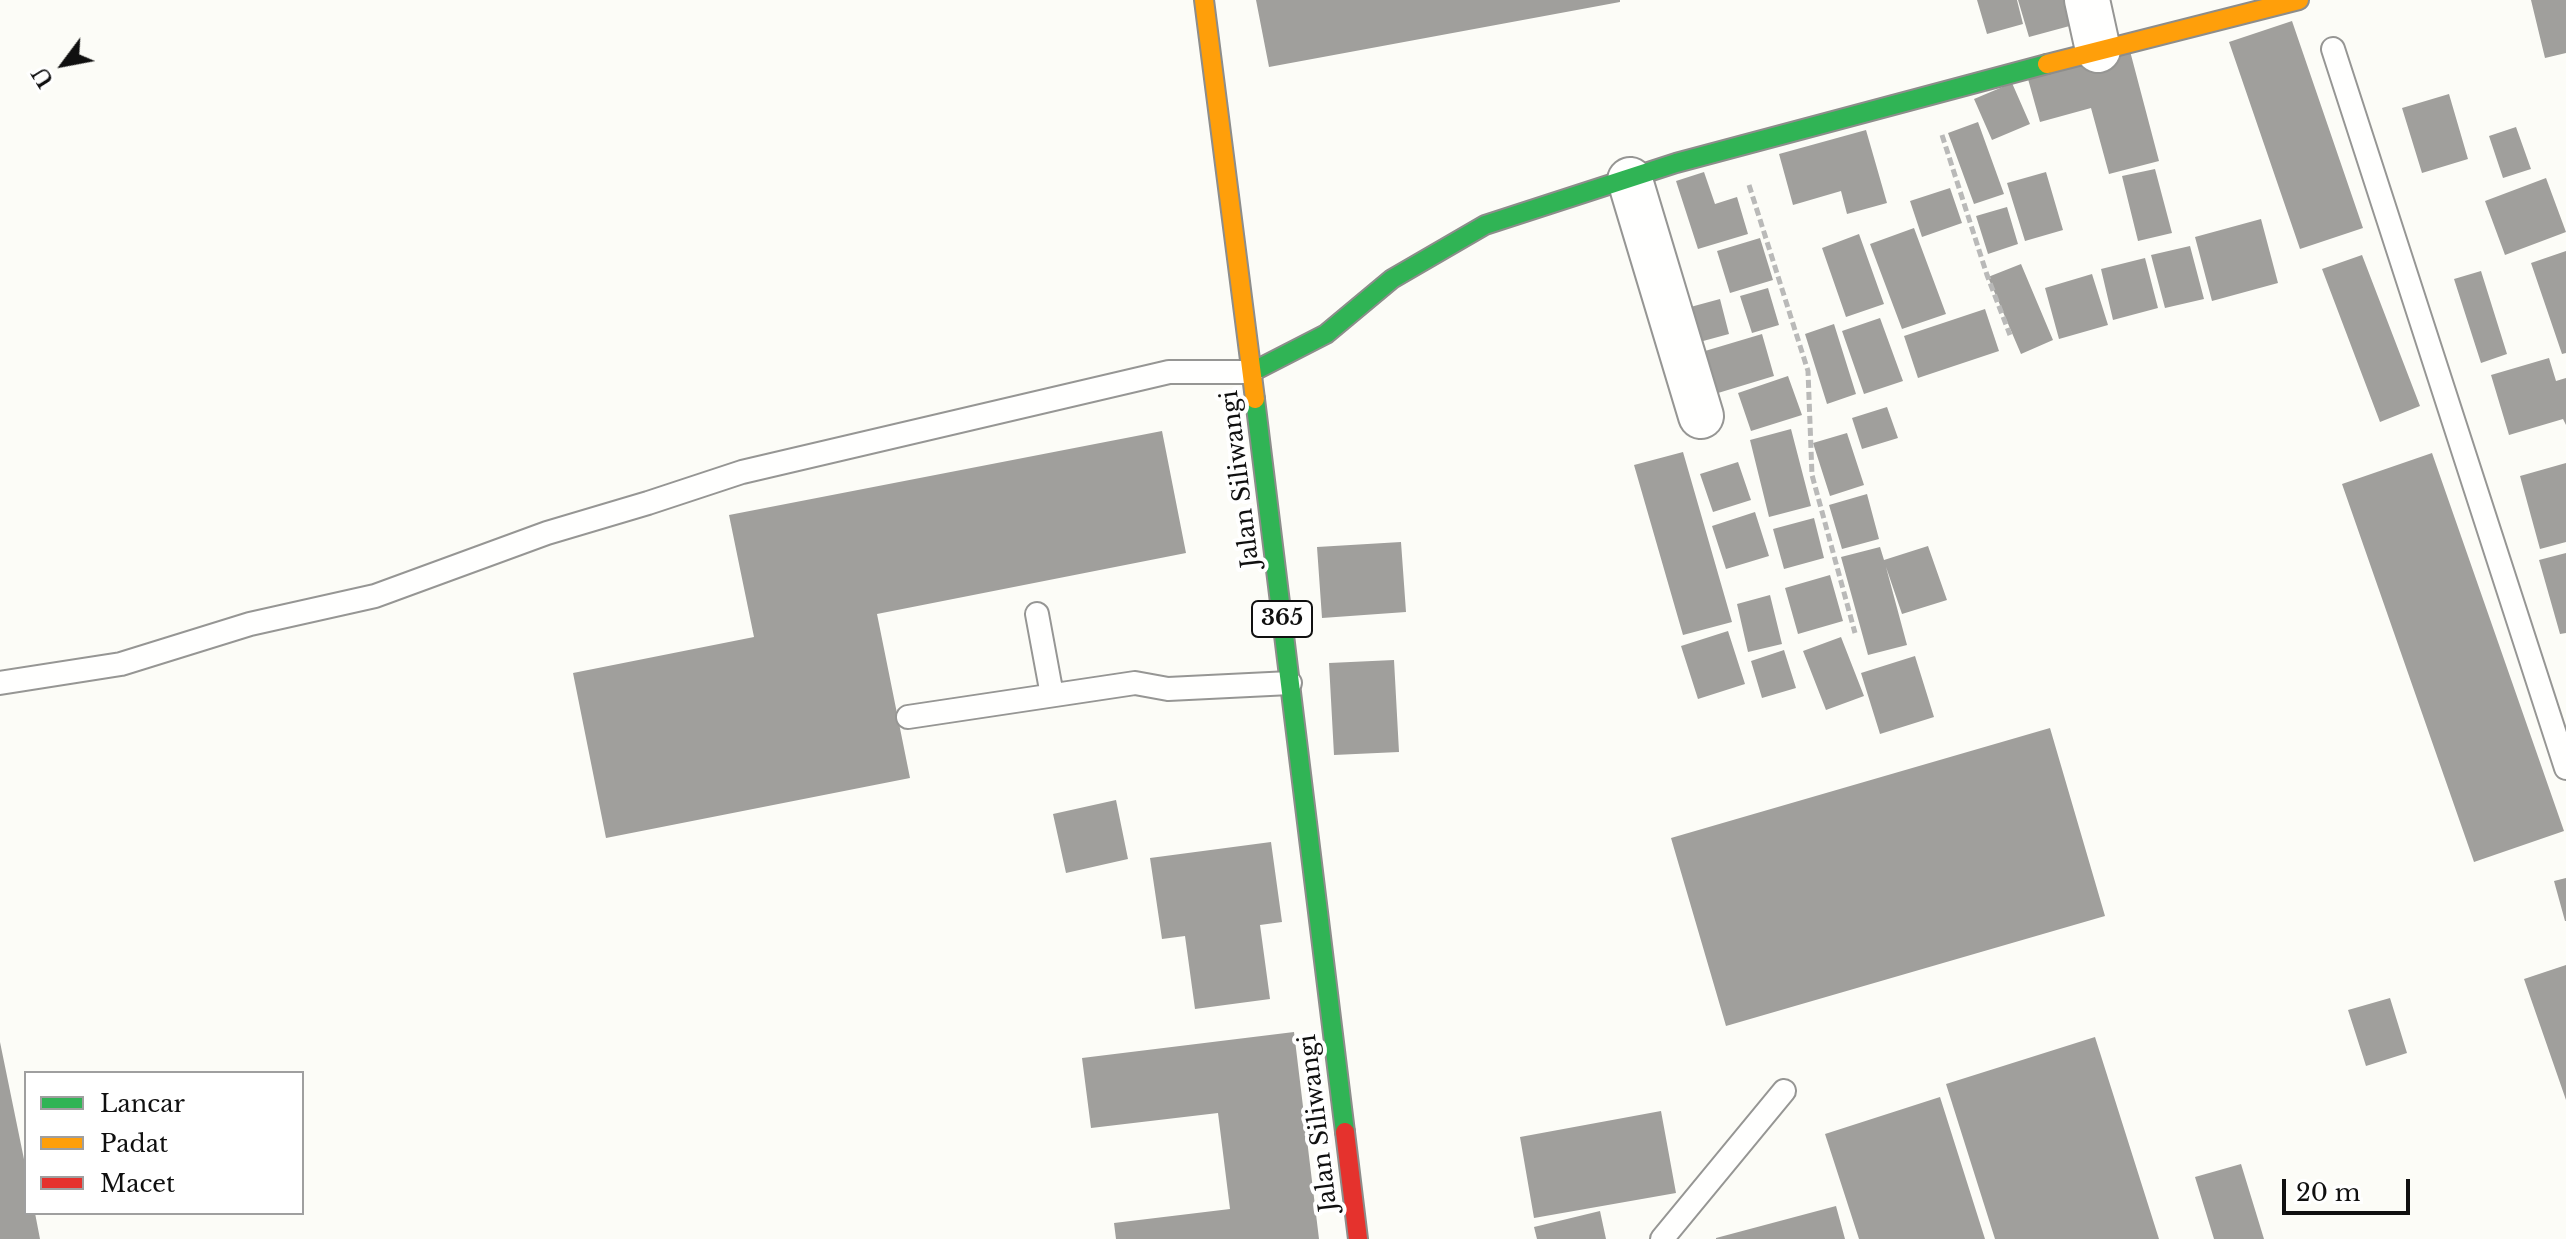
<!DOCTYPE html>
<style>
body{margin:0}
#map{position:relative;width:2566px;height:1239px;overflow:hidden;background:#fcfcf7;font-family:"Libre Baskerville",serif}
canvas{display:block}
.legend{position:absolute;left:24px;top:1071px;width:280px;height:144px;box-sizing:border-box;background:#fff;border:2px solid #9f9f9f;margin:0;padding:10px 14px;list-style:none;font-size:24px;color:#101010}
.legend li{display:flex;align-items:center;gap:16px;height:40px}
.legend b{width:40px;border:2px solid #9f9f9f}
.north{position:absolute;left:24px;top:24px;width:80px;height:80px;-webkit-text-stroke:6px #fff;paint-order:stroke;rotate:238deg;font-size:22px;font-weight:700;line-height:32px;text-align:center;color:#101010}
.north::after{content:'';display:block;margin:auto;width:28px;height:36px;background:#101010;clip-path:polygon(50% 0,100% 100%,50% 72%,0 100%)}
.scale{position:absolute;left:2282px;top:1179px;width:128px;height:36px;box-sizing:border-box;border:4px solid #101010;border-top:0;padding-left:10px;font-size:24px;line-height:28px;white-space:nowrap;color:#101010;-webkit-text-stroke:6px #fff;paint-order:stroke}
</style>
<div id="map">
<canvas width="2566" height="1239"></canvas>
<ul class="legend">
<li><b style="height:10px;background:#30b455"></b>Lancar</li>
<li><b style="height:10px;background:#ff9f0a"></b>Padat</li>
<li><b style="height:10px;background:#e5322d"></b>Macet</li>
</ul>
<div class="north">U</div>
<div class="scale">20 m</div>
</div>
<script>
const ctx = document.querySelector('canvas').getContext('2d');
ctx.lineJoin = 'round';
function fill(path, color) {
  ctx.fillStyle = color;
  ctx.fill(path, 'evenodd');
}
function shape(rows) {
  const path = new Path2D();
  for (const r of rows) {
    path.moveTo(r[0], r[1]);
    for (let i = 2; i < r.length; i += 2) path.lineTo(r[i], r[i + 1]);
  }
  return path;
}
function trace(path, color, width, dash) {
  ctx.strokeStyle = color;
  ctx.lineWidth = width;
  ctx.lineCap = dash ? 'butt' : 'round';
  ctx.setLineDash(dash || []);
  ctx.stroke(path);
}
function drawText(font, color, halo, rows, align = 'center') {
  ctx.font = font + ' "Libre Baskerville",serif';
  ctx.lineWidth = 8;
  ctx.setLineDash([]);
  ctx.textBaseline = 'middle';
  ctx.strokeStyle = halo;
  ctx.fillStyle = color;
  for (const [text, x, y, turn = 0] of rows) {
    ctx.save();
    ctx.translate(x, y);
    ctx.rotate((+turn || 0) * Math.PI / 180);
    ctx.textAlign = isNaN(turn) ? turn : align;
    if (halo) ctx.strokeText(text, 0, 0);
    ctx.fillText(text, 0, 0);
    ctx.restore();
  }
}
const building = shape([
 [1256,0,1620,0,1620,2,1269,67],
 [1977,0,2017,0,2023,24,1987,34],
 [2018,0,2070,0,2077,24,2029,37],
 [2531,0,2566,0,2566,53,2545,58],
 [2292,21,2363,228,2300,249,2229,42],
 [2130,51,2159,161,2109,174,2091,108,2040,122,2028,79],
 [2012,83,2030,124,1992,140,1974,99],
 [2449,94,2468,159,2422,173,2402,108],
 [1978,122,2004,194,1974,204,1948,133],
 [2516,127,2531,169,2503,178,2489,136],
 [1866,130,1887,203,1847,214,1841,191,1793,205,1779,154],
 [2155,169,2172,233,2138,241,2122,176],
 [1704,172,1715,204,1737,197,1748,234,1698,249,1676,181],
 [2046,172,2063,230,2025,241,2007,183],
 [2546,178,2566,232,2505,255,2485,201],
 [1950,188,1962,223,1922,237,1910,201],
 [2007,207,2018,244,1988,254,1976,216],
 [2261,219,2278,283,2212,301,2195,237],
 [1914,228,1946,314,1902,329,1870,244],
 [1859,234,1884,304,1846,317,1822,248],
 [1760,238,1773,280,1730,293,1717,251],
 [2190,246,2204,299,2165,308,2151,255],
 [2566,251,2566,353,2562,354,2531,263],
 [2362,255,2420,406,2380,422,2322,269],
 [2145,258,2158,308,2113,320,2101,269],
 [2021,264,2053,340,2021,354,1988,277],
 [2481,271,2507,354,2481,363,2454,279],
 [2092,274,2108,325,2059,339,2045,288],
 [1768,288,1779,325,1752,333,1740,296],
 [1720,299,1729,334,1692,344,1683,309],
 [1985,309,1999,351,1918,378,1904,336],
 [1880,318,1903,381,1864,394,1842,331],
 [1834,324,1856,394,1827,404,1805,334],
 [1762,334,1774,376,1718,393,1705,351],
 [2549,358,2556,381,2566,378,2566,425,2563,419,2509,435,2491,375],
 [1788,376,1802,415,1751,431,1738,393],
 [1887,407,1898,438,1862,449,1852,418],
 [1791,429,1811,506,1769,517,1750,440],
 [1162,431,1186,553,877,614,910,778,606,838,573,673,754,637,729,515],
 [1847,433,1864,485,1830,496,1813,443],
 [1683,452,1732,622,1683,635,1634,465],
 [2432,453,2564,831,2474,862,2342,484],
 [1738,462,1751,500,1713,512,1700,474],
 [2566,463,2566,542,2540,549,2520,476],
 [1867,494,1879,539,1842,549,1829,505],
 [1755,512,1769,556,1726,569,1712,526],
 [1814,518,1824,558,1784,569,1773,529],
 [1401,542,1406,612,1322,618,1317,547],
 [1928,546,1947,600,1902,614,1886,567,1907,645,1868,655,1841,557,1880,547,1884,560],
 [2566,553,2566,633,2560,634,2539,560],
 [1830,575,1843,621,1798,634,1785,588],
 [1770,595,1782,644,1748,652,1737,604],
 [1728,631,1745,684,1698,699,1681,646],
 [1841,637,1864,696,1826,710,1803,651],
 [1784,650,1796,688,1762,698,1751,661],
 [1915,656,1934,717,1880,734,1861,673],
 [1394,660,1399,752,1334,755,1329,663],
 [2050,728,2105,916,1726,1026,1671,838],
 [1116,800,1128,859,1066,873,1053,814],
 [1271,842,1282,922,1260,925,1270,999,1195,1009,1185,936,1162,939,1150,858],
 [2566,878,2566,921,2565,921,2554,881],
 [2566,965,2566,1100,2524,979],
 [2390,998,2407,1053,2366,1066,2348,1010],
 [1294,1032,1319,1239,1116,1239,1114,1223,1230,1209,1218,1113,1091,1128,1082,1058],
 [2095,1037,2159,1239,1995,1239,1946,1084],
 [0,1042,26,1169,26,1213,35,1213,40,1239,0,1239],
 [1940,1097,1985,1239,1859,1239,1825,1134],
 [1661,1111,1676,1193,1534,1218,1520,1137],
 [2241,1164,2264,1239,2214,1239,2195,1177],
 [1836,1206,1845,1239,1716,1239,1716,1238],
 [1600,1211,1606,1239,1537,1239,1534,1227]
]);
const path = shape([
 [1942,135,1987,275,2010,335],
 [1749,185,1808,371,1812,475,1855,633]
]);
const lane = shape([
 [2333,49,2566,768],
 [1037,614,1052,695],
 [0,683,121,664,250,624,375,596,547,533,648,503,742,472,1169,372,1252,372],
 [908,717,1135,683,1168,689,1290,683],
 [1662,1239,1784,1091]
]);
const street = shape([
 [2087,0,2098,50],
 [1630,180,1701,416]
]);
const fast = shape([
 [1252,372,1326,334,1392,279,1485,225,1676,163,2047,64],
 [1255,399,1345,1132]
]);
const slow = shape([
 [1204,0,1255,399],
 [2047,64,2299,0]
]);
const jam = shape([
 [1345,1132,1358,1239]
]);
const shields = [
 [1282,619,60]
];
const shieldNames = [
 ["365",1282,619]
];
const streetNames = [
 ["Jalan Siliwangi",1241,479,-97],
 ["Jalan Siliwangi",1319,1123,-97]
];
fill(building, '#a09f9c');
trace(lane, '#969694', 26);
trace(street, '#969694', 48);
trace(fast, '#8d8d8b', 22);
trace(slow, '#8d8d8b', 22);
trace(jam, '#8d8d8b', 22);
trace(path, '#b9b9b8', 5, [8, 4]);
trace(lane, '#fffffe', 22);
trace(street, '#fffffe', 44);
trace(fast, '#30b455', 18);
trace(slow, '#ff9f0a', 18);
trace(jam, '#e5322d', 18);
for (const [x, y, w] of shields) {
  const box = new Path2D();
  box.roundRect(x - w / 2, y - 18, w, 36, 6);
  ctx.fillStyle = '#fff';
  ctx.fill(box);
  trace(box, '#101010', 2);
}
drawText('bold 22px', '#101010', null, shieldNames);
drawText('24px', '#101010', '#fff', streetNames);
</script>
